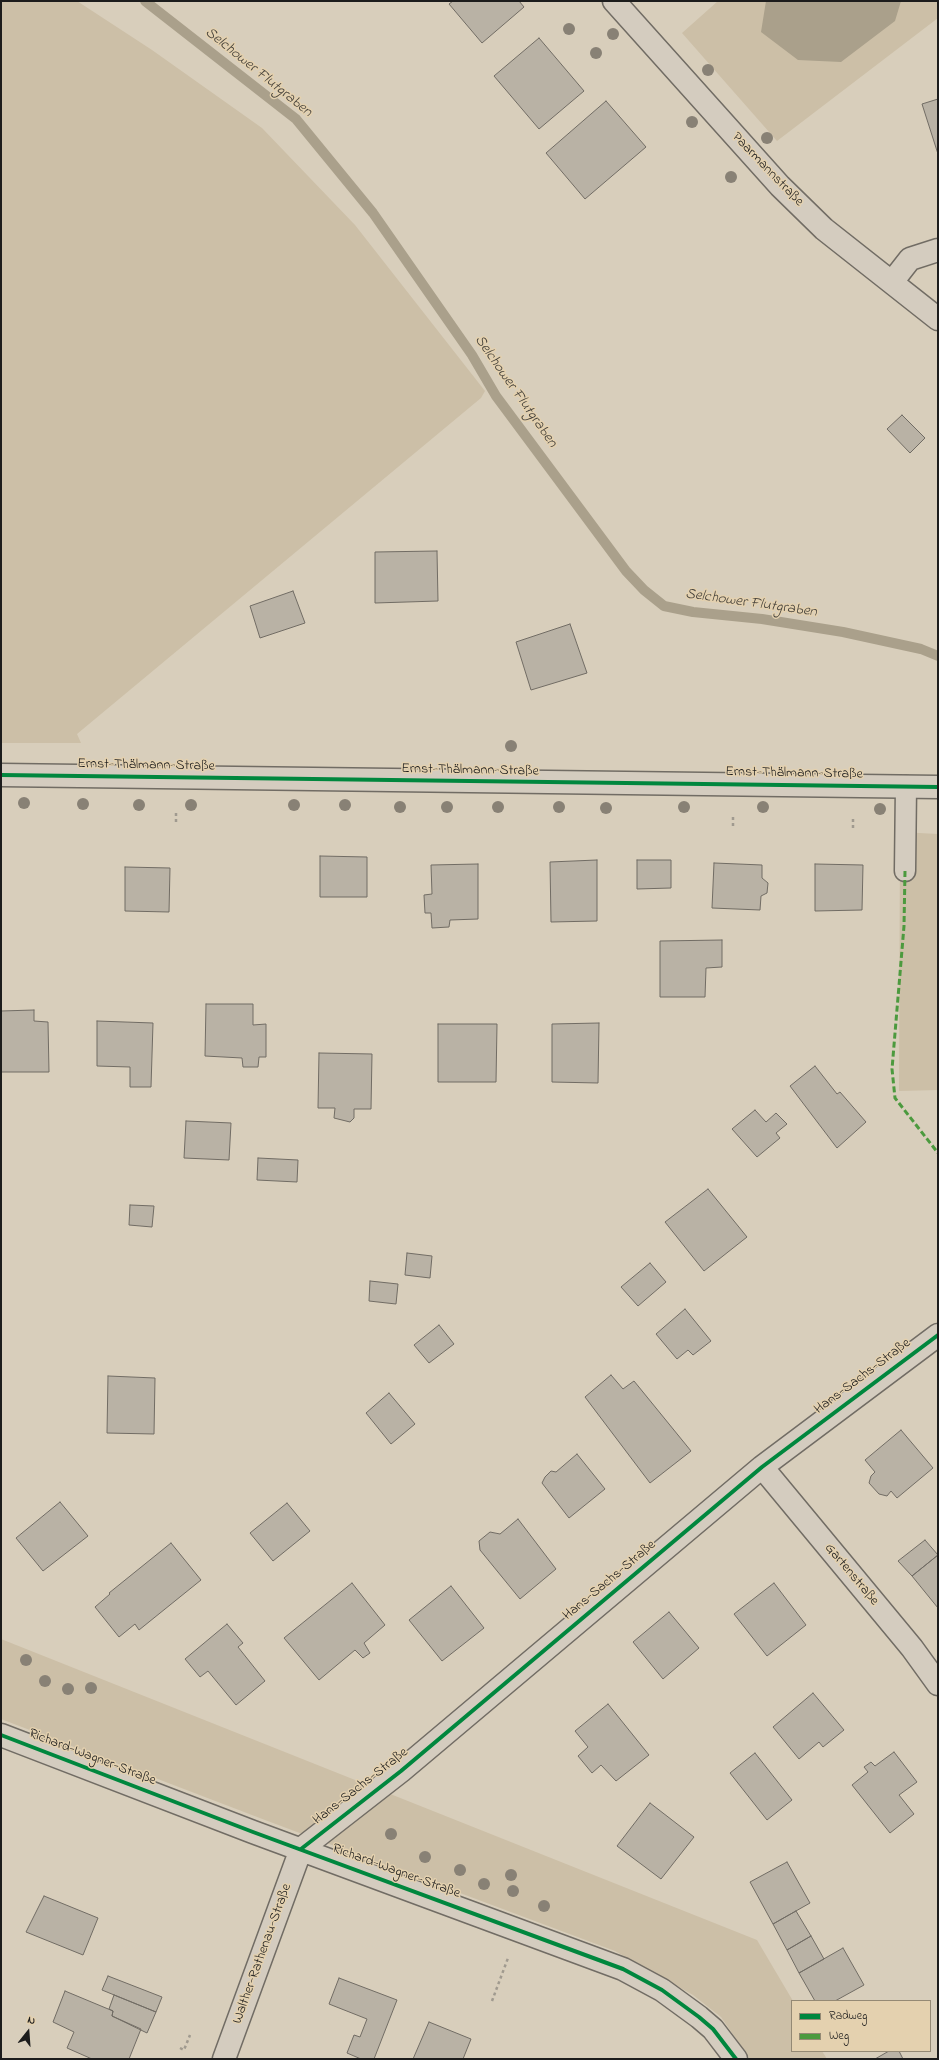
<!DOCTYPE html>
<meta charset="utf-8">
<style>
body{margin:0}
#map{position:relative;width:939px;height:2060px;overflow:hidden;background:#d8cebb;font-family:"Indie Flower",sans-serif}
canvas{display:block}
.frame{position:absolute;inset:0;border:2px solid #1c1c1c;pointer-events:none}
.legend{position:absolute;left:791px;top:2000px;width:140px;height:52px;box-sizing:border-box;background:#e4d1af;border:1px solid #948974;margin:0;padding:5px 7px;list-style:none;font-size:12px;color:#1c1c1c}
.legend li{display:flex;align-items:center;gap:8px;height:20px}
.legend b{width:20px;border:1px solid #948974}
.north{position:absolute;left:8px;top:2012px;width:40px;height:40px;-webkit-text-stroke:3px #e4d1af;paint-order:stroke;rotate:17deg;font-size:11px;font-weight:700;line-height:16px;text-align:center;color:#1c1c1c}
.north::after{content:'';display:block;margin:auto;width:14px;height:18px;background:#1c1c1c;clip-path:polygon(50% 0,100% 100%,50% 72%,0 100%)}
</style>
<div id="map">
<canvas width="939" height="2060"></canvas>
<div class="frame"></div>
<ul class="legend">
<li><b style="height:5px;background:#00873e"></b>Radweg</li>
<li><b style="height:5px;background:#4c9a3e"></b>Weg</li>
</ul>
<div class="north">N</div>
</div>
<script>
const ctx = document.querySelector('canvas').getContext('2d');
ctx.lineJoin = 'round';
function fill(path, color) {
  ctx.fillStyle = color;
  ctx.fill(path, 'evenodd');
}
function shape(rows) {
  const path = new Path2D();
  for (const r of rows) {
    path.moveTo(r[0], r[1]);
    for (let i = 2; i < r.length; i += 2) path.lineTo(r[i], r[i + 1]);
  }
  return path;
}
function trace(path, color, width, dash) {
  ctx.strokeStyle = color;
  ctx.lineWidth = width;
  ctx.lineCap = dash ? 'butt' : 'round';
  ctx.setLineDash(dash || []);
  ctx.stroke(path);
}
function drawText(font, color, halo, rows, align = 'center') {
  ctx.font = font + ' "Indie Flower",sans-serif';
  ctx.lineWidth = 3;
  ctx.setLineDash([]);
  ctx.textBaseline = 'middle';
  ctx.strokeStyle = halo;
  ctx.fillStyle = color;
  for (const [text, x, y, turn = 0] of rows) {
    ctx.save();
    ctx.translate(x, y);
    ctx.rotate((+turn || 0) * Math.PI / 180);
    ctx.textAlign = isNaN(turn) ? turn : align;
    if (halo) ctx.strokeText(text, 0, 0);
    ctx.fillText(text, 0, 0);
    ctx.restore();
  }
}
const green = shape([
 [1,1,77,1,152,50,262,128,355,225,485,391,481,398,77,734,81,743,1,743],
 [718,1,938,1,938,18,777,141,682,33],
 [900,832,938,834,938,1090,899,1091],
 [1,1639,757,1940,793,2001,792,2051,822,2051,827,2059,750,2059,721,2017,693,1995,615,1951,265,1820,1,1719]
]);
const water = shape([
 [766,1,811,2,901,1,895,21,841,62,798,60,761,32]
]);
const stream = shape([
 [145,1,296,119,373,213,472,355,496,396,626,571,644,590,664,606,693,612,762,619,843,632,921,649,938,656]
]);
const building = shape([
 [453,1,519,1,524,7,482,43,449,4,453,1],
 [539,38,584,91,539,129,494,76,539,38],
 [938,99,938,154,922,104,938,99],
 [606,101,646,147,585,199,546,153,606,101],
 [902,415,925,438,910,453,887,429,902,415],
 [437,551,438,601,375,603,375,552,437,551],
 [293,591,305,623,260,638,250,606,293,591],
 [570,624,587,673,531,690,516,642,570,624],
 [320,856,367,857,367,897,320,897,320,856],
 [597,860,597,921,551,922,550,862,597,860],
 [637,860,671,860,671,888,637,889,637,860],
 [714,863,762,865,762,878,768,883,767,893,761,896,760,910,712,908,714,863],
 [478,864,478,919,450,920,449,927,432,928,431,913,425,913,424,895,432,894,431,865,478,864],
 [815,864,863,865,862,910,815,911,815,864],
 [125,867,170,868,169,912,125,911,125,867],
 [722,940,722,967,706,968,705,997,660,997,660,941,722,940],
 [206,1004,253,1004,253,1025,266,1024,266,1057,259,1057,258,1067,243,1067,242,1058,205,1056,206,1004],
 [34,1010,34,1021,48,1022,49,1072,1,1072,1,1011,34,1010],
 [97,1021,153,1023,151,1087,130,1087,130,1067,97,1066,97,1021],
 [599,1023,598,1083,552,1082,552,1024,599,1023],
 [438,1024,497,1024,496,1082,438,1082,438,1024],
 [319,1053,372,1054,371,1109,354,1109,354,1118,350,1122,334,1118,335,1108,318,1108,319,1053],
 [815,1066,837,1094,840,1092,866,1122,837,1148,790,1086,815,1066],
 [755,1110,766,1122,776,1113,787,1124,776,1133,780,1138,757,1157,732,1129,755,1110],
 [186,1121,231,1123,229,1160,184,1158,186,1121],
 [258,1158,298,1160,297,1182,257,1180,258,1158],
 [708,1189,747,1237,704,1271,665,1222,708,1189],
 [130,1205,154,1206,152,1227,129,1225,130,1205],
 [407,1253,432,1256,430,1278,405,1275,407,1253],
 [650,1263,666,1282,638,1306,621,1287,650,1263],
 [370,1281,398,1284,396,1304,369,1301,370,1281],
 [685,1309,711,1341,693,1355,688,1350,677,1359,656,1334,685,1309],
 [439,1325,454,1344,429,1363,414,1345,439,1325],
 [611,1375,623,1389,634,1381,691,1451,650,1483,585,1397,611,1375],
 [108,1376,155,1378,154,1434,107,1433,108,1376],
 [389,1393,415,1424,391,1444,366,1413,389,1393],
 [901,1430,933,1468,897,1498,891,1491,887,1496,879,1494,869,1483,871,1476,875,1472,865,1460,901,1430],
 [577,1454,605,1489,569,1518,542,1483,545,1477,551,1471,556,1472,577,1454],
 [60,1502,88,1536,43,1571,16,1538,60,1502],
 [287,1503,310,1531,273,1561,250,1533,287,1503],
 [518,1519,556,1569,520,1599,480,1550,479,1541,490,1532,500,1534,518,1519],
 [925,1540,938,1555,912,1576,898,1561,925,1540],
 [171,1543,201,1580,139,1630,135,1624,119,1637,95,1607,110,1594,109,1593,171,1543],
 [938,1555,938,1608,912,1576,938,1555],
 [352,1583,385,1625,364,1643,370,1653,363,1658,355,1650,319,1680,284,1638,352,1583],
 [774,1583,806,1625,767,1656,734,1614,774,1583],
 [451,1586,484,1628,442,1661,409,1620,451,1586],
 [669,1612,699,1648,663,1679,633,1642,669,1612],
 [227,1624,243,1643,238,1647,265,1681,236,1705,208,1671,200,1677,185,1659,227,1624],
 [813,1693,844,1730,823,1747,819,1742,799,1759,773,1727,813,1693],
 [608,1704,649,1755,616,1781,601,1765,592,1773,578,1756,588,1747,575,1731,608,1704],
 [894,1752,917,1782,899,1795,914,1814,890,1833,852,1785,868,1772,864,1767,871,1762,875,1766,894,1752],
 [755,1753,792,1800,767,1820,730,1773,755,1753],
 [650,1803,694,1837,661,1879,617,1846,650,1803],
 [787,1862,810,1903,773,1924,750,1882,787,1862],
 [44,1896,98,1918,83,1955,26,1932,44,1896],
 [796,1911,811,1936,787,1950,773,1924,796,1911],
 [811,1936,824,1959,799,1973,787,1950,811,1936],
 [843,1948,864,1985,835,2001,815,2001,799,1973,843,1948],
 [108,1976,162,1997,156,2012,102,1990,108,1976],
 [339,1978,397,2000,374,2059,361,2059,347,2053,354,2035,360,2037,367,2019,329,2004,339,1978],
 [65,1991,113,2011,112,2016,141,2029,129,2059,92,2059,67,2048,74,2032,53,2022,65,1991],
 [114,1995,156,2012,147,2033,112,2016,113,2011,109,2009,114,1995],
 [429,2022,471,2039,463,2059,413,2059,429,2022],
 [889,2051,899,2051,903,2059,875,2059,889,2051]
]);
const path = shape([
 [733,817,733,828],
 [853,819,853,829],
 [176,822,176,811],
 [492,2001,508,1958],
 [180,2048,184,2050,190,2035]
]);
const service = shape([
 [905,871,906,786]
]);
const minor = shape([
 [614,1,780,186,824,229,938,319],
 [892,282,910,259,938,250],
 [762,1467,912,1648,938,1684],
 [1,1735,253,1832,623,1969,662,1990,699,2017,713,2029,736,2059],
 [301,1849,401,1771,762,1467,938,1335],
 [224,2059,301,1849]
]);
const tertiary = shape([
 [1,775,938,787]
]);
const quiet = shape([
 [905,871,904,926,892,1069,895,1098,938,1153]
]);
const cycleway = shape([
 [1,775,938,787],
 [1,1735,253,1832,623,1969,662,1990,699,2017,713,2029,736,2059],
 [301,1849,401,1771,762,1467,938,1335]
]);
const trees = [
 [569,29],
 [613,34],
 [596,53],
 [708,70],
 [692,122],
 [767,138],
 [731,177],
 [511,746],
 [24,803],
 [83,804],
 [139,805],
 [191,805],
 [294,805],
 [345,805],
 [400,807],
 [447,807],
 [498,807],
 [559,807],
 [684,807],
 [763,807],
 [606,808],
 [880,809],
 [26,1660],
 [45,1681],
 [91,1688],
 [68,1689],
 [391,1834],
 [425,1857],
 [460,1870],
 [511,1875],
 [484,1884],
 [513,1891],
 [544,1906]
];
const streetNames = [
 ["Paarmannstraße",767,170,46],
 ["Ernst-Thälmann-Straße",146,766,1],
 ["Ernst-Thälmann-Straße",470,771,1],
 ["Ernst-Thälmann-Straße",794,774,1],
 ["Hans-Sachs-Straße",863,1377,-37],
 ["Gartenstraße",851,1575,50],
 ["Hans-Sachs-Straße",610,1581,-40],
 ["Richard-Wagner-Straße",92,1758,21],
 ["Hans-Sachs-Straße",361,1787,-38],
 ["Richard-Wagner-Straße",396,1872,20],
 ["Walther-Rathenau-Straße",263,1954,-70]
];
const waterNames = [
 ["Selchower Flutgraben",258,73,39],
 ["Selchower Flutgraben",515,392,55],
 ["Selchower Flutgraben",751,604,8]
];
fill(green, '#ccbfa7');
fill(water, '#aaa08b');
trace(stream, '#aaa08b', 10);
fill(building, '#b9b2a5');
trace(building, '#716c64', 1);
trace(service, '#716c64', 23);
trace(minor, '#716c64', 25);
trace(tertiary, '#716c64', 25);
trace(path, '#a09a8f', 2.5, [3, 3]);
trace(service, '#d4ccbf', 20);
trace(minor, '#d4ccbf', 22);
trace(tertiary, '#d4ccbf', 22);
trace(quiet, '#4c9a3e', 3, [6, 3]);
trace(cycleway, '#00873e', 4);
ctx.fillStyle = '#888175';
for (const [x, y] of trees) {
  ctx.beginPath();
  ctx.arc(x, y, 6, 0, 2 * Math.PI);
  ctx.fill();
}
drawText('14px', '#1c1c1c', '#e4d1af', streetNames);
drawText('italic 15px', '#47433c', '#e4d1af', waterNames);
</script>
